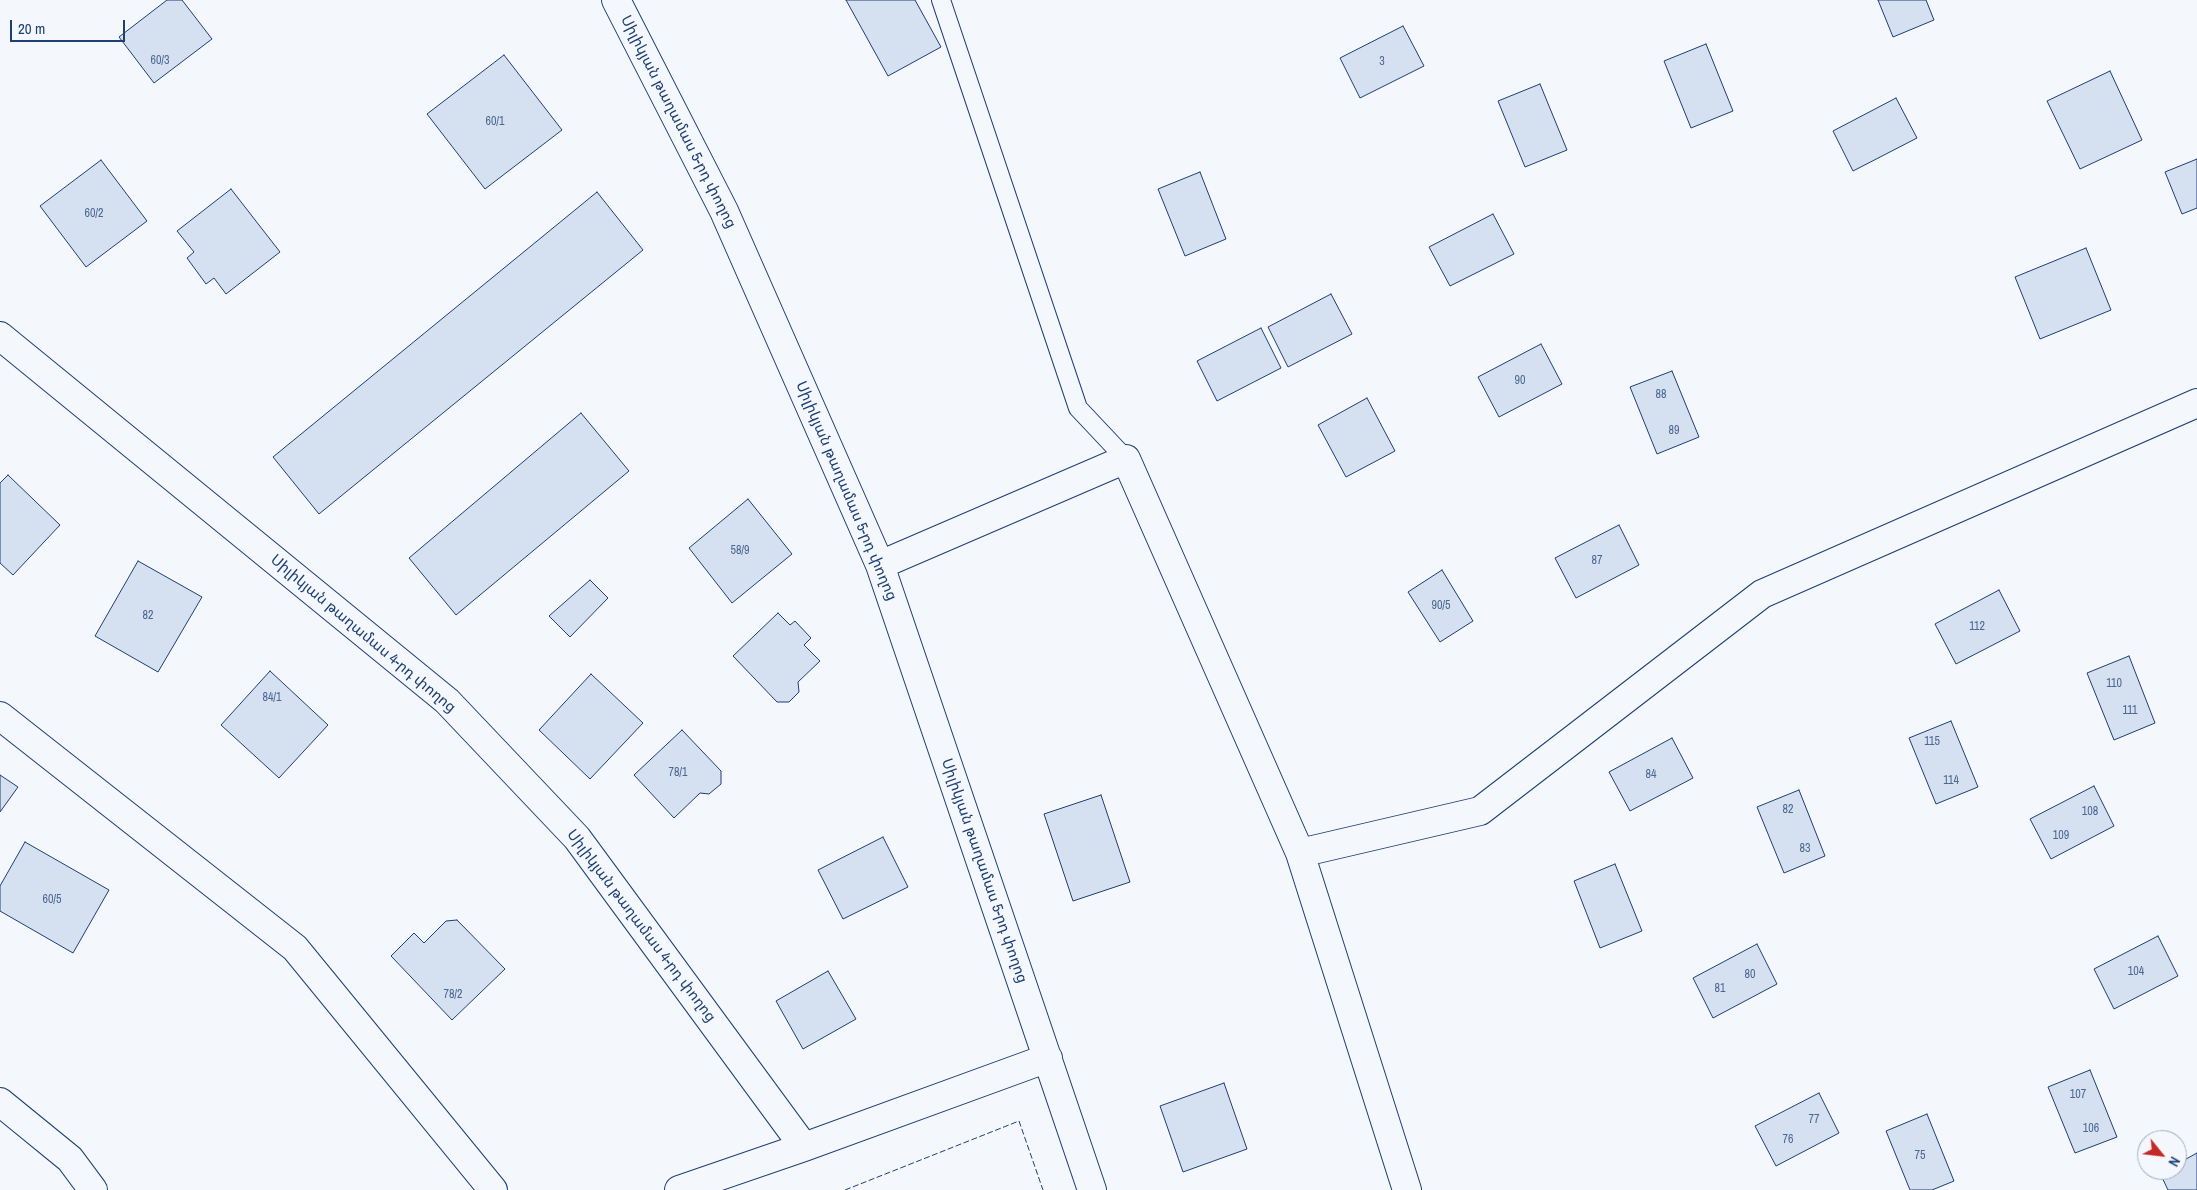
<!DOCTYPE html>
<meta charset="utf-8">
<style>
body{margin:0}
#map{position:relative;width:2197px;height:1190px;overflow:hidden;background:#f4f7fb;font-family:"Archivo Narrow",sans-serif}
canvas{display:block}
.north{position:absolute;left:2137px;top:1130px;width:50px;height:50px;box-sizing:border-box;background:#f4f7fb;border:1px solid #9eadc5;border-radius:50%;rotate:119deg;font-size:14px;font-weight:700;line-height:20px;text-align:center;color:#1d3f73}
.north::after{content:'';display:block;margin:auto;width:18px;height:22px;background:#c62828;clip-path:polygon(50% 0,100% 100%,50% 72%,0 100%)}
.scale{position:absolute;left:10px;top:20px;width:115px;height:22px;box-sizing:border-box;border:2px solid #1d3f73;border-top:0;padding-left:6px;font-size:15px;line-height:18px;white-space:nowrap;color:#1d3f73;-webkit-text-stroke:4px #f4f7fb;paint-order:stroke}
</style>
<div id="map">
<canvas width="2197" height="1190"></canvas>
<div class="north">N</div>
<div class="scale">20 m</div>
</div>
<script>
const ctx = document.querySelector('canvas').getContext('2d');
ctx.lineJoin = 'round';
function fill(path, color) {
  ctx.fillStyle = color;
  ctx.fill(path, 'evenodd');
}
function shape(rows) {
  const path = new Path2D();
  for (const r of rows) {
    path.moveTo(r[0], r[1]);
    for (let i = 2; i < r.length; i += 2) path.lineTo(r[i], r[i + 1]);
  }
  return path;
}
function trace(path, color, width, dash) {
  ctx.strokeStyle = color;
  ctx.lineWidth = width;
  ctx.lineCap = dash ? 'butt' : 'round';
  ctx.setLineDash(dash || []);
  ctx.stroke(path);
}
function drawText(font, color, halo, rows, align = 'center') {
  ctx.font = font + ' "Archivo Narrow","Noto Sans Armenian",sans-serif';
  ctx.lineWidth = 4;
  ctx.setLineDash([]);
  ctx.textBaseline = 'middle';
  ctx.strokeStyle = halo;
  ctx.fillStyle = color;
  for (const [text, x, y, turn = 0] of rows) {
    ctx.save();
    ctx.translate(x, y);
    ctx.rotate((+turn || 0) * Math.PI / 180);
    ctx.textAlign = isNaN(turn) ? turn : align;
    if (halo) ctx.strokeText(text, 0, 0);
    ctx.fillText(text, 0, 0);
    ctx.restore();
  }
}
const building = shape([
 [167,0,182,0,212,39,154,83,119,37,167,0],
 [846,0,915,0,941,47,888,76,846,0],
 [1878,0,1926,0,1934,20,1893,37,1878,0],
 [1403,26,1424,66,1360,98,1340,58,1403,26],
 [1706,44,1733,111,1691,128,1664,61,1706,44],
 [504,55,562,130,485,189,427,114,504,55],
 [2110,71,2142,140,2080,169,2047,101,2110,71],
 [1540,84,1567,150,1525,167,1498,101,1540,84],
 [1896,98,1917,138,1853,171,1833,131,1896,98],
 [2197,159,2197,208,2182,214,2165,172,2197,159],
 [101,160,147,221,86,267,40,206,101,160],
 [1200,172,1226,239,1185,256,1158,189,1200,172],
 [231,189,280,252,226,294,214,278,206,284,187,258,194,252,177,231,231,189],
 [597,192,643,250,319,514,273,457,597,192],
 [1493,214,1514,254,1450,286,1429,247,1493,214],
 [2086,248,2111,310,2040,339,2015,277,2086,248],
 [1331,294,1352,334,1288,367,1268,327,1331,294],
 [1261,328,1281,368,1217,401,1197,361,1261,328],
 [1541,344,1562,384,1499,417,1478,377,1541,344],
 [1672,371,1699,437,1657,454,1630,387,1672,371],
 [1367,398,1395,451,1346,477,1318,425,1367,398],
 [581,413,629,471,456,615,409,558,581,413],
 [8,475,60,525,13,575,0,563,0,483,8,475],
 [748,499,792,554,732,603,689,548,748,499],
 [1619,525,1639,565,1576,598,1555,558,1619,525],
 [138,561,202,597,158,672,95,636,138,561],
 [1442,570,1473,621,1440,642,1408,592,1442,570],
 [590,580,608,598,570,637,549,616,590,580],
 [1999,590,2020,631,1956,664,1935,624,1999,590],
 [778,613,790,625,795,621,811,638,804,645,820,661,798,682,799,692,789,702,777,702,733,656,778,613],
 [2129,656,2155,723,2114,740,2087,673,2129,656],
 [270,671,328,725,279,778,221,725,270,671],
 [591,674,643,723,590,779,539,730,591,674],
 [1951,721,1978,787,1936,804,1909,738,1951,721],
 [682,730,721,771,721,784,709,794,700,793,674,818,634,775,682,730],
 [1672,738,1693,778,1630,811,1609,772,1672,738],
 [0,775,18,787,0,812,0,775],
 [2094,786,2114,826,2051,859,2030,819,2094,786],
 [1799,790,1825,856,1784,873,1757,807,1799,790],
 [1101,795,1130,882,1073,901,1044,814,1101,795],
 [883,837,908,887,843,919,818,870,883,837],
 [25,842,109,890,73,953,0,911,0,886,25,842],
 [1615,864,1642,931,1600,948,1574,881,1615,864],
 [457,920,505,969,452,1020,391,956,414,933,424,943,446,921,457,920],
 [2158,936,2178,976,2114,1009,2094,969,2158,936],
 [1757,944,1777,984,1713,1018,1693,978,1757,944],
 [828,971,856,1019,803,1049,776,1001,828,971],
 [2090,1070,2117,1137,2075,1153,2048,1087,2090,1070],
 [1224,1083,1247,1149,1183,1172,1160,1106,1224,1083],
 [1819,1093,1839,1133,1776,1166,1755,1126,1819,1093],
 [1927,1114,1954,1181,1932,1190,1910,1190,1886,1131,1927,1114],
 [2197,1153,2197,1190,2168,1190,2160,1173,2166,1170,2177,1170,2177,1164,2197,1153]
]);
const service = shape([
 [941,0,1078,408,1126,459]
]);
const minor = shape([
 [616,0,724,211,880,565,1092,1190],
 [0,336,447,701,577,838,804,1147],
 [880,565,1126,459,1300,853,1407,1190],
 [0,716,295,948,493,1190],
 [1300,853,1480,811,1762,594,2197,403],
 [0,1102,70,1159,93,1190],
 [679,1190,804,1147,1048,1058]
]);
const fence = shape([
 [845,1190,1019,1121,1043,1190]
]);
const numberNames = [
 ["60/3",160,61],
 ["3",1382,62],
 ["60/1",495,122],
 ["60/2",94,214],
 ["90",1520,381],
 ["88",1661,395],
 ["89",1674,431],
 ["58/9",740,551],
 ["87",1597,561],
 ["90/5",1441,606],
 ["82",148,616],
 ["112",1977,627],
 ["110",2114,684],
 ["84/1",272,698],
 ["111",2130,711],
 ["115",1932,742],
 ["78/1",678,773],
 ["84",1651,775],
 ["114",1951,781],
 ["82",1788,810],
 ["108",2090,812],
 ["109",2061,836],
 ["83",1805,849],
 ["60/5",52,900],
 ["104",2136,972],
 ["80",1750,975],
 ["81",1720,989],
 ["78/2",453,995],
 ["107",2078,1095],
 ["77",1814,1120],
 ["106",2091,1129],
 ["76",1788,1140],
 ["75",1920,1156]
];
const streetNames = [
 ["Սիլիկյան թաղամաս 5-րդ փողոց",678,122,63],
 ["Սիլիկյան թաղամաս 5-րդ փողոց",846,491,67],
 ["Սիլիկյան թաղամաս 4-րդ փողոց",363,634,40],
 ["Սիլիկյան թաղամաս 5-րդ փողոց",984,871,71],
 ["Սիլիկյան թաղամաս 4-րդ փողոց",641,926,53]
];
fill(building, '#d5e0f0');
trace(building, '#1d3f73', 1);
trace(service, '#1d3f73', 20);
trace(minor, '#1d3f73', 30);
trace(service, '#f4f7fb', 18);
trace(minor, '#f4f7fb', 28);
trace(fence, '#1d3f73', 1, [6, 2.5]);
drawText('12px', '#4b6792', null, numberNames);
drawText('15px', '#1d3f73', '#f4f7fb', streetNames);
</script>
